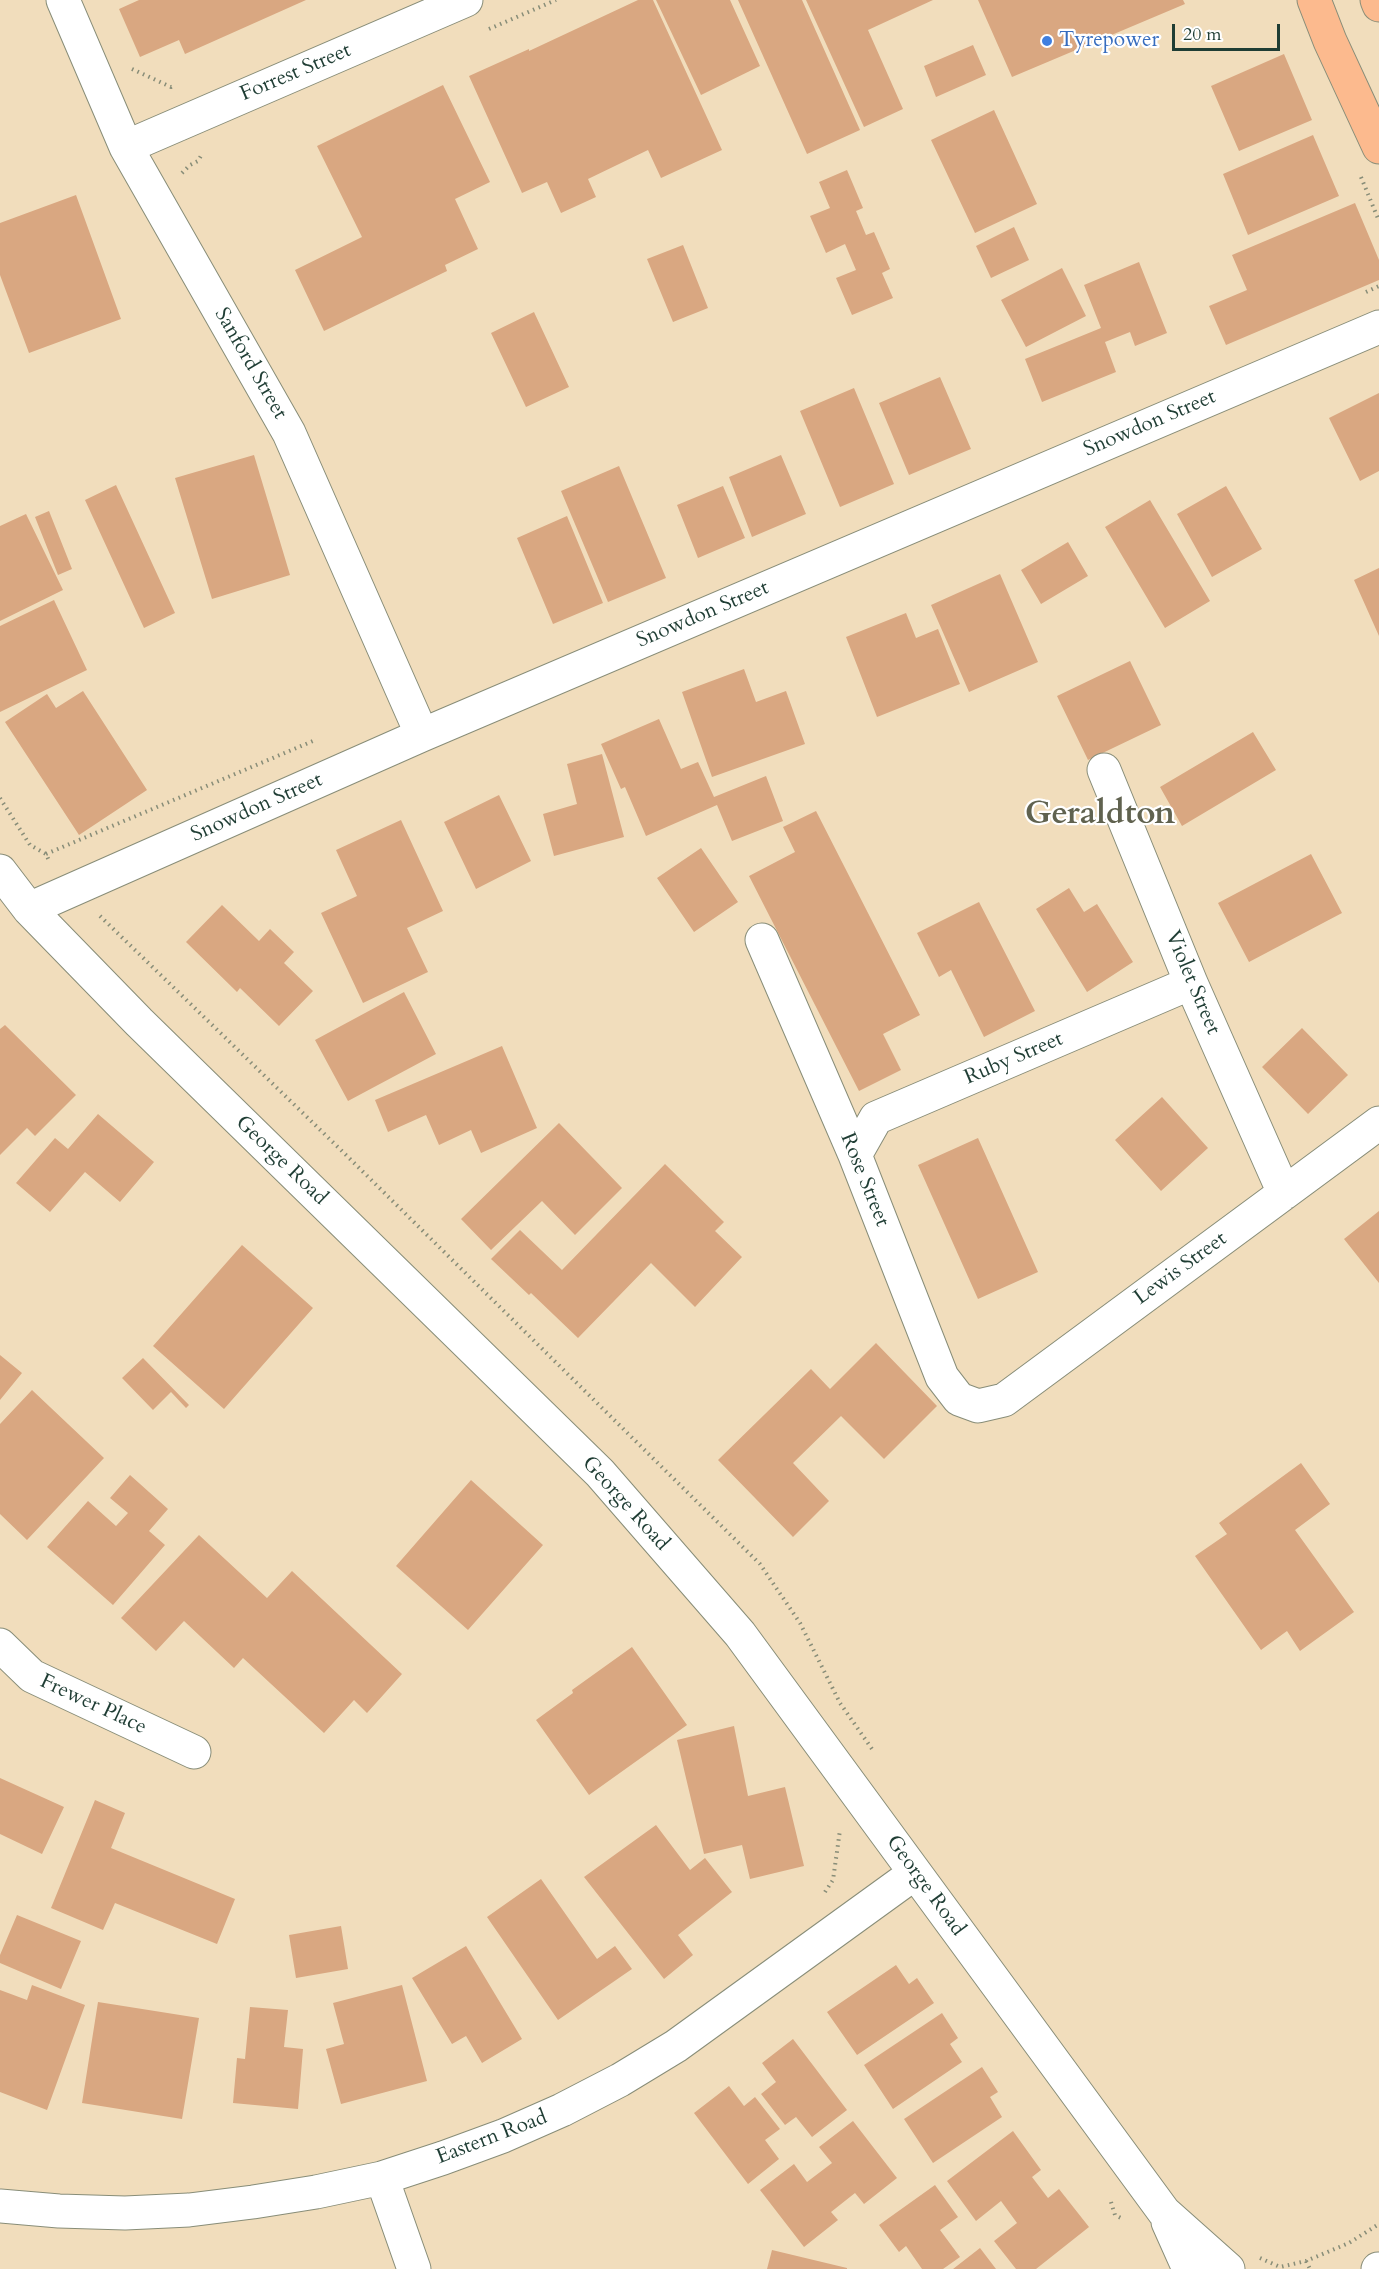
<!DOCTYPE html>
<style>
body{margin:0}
#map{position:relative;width:1379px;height:2269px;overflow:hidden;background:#f1ddbc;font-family:Cardo,serif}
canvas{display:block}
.scale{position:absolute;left:1172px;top:24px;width:108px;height:27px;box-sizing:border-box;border:3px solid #1f3d34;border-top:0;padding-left:8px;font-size:18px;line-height:21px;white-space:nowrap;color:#1f3d34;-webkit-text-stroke:4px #fff;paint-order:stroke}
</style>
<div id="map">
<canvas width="1379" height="2269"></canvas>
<div class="scale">20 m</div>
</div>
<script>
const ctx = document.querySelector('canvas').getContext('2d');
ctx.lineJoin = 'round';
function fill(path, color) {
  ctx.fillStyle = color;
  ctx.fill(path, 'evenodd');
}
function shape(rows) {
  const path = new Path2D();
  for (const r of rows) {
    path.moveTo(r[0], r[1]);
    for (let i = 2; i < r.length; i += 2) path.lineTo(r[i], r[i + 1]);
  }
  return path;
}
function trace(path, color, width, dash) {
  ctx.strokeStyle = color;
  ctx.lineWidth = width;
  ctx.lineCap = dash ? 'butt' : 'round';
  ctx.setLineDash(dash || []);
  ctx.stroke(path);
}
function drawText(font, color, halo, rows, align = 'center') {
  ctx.font = font + ' Cardo,serif';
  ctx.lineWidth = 4.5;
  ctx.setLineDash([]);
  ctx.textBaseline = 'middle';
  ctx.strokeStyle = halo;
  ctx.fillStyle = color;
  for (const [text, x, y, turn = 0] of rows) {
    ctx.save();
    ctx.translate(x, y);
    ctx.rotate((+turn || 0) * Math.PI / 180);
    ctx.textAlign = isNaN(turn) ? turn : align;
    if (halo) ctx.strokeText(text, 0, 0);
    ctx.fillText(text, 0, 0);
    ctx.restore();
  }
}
const building = shape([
 [139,0,306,0,185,54,179,40,140,57,119,9],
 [638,0,653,0,722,150,661,178,648,150,588,179,596,197,561,213,547,182,522,193,469,76,529,49,529,51],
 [656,0,730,0,760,66,701,95],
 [738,0,802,0,860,130,807,154],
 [806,0,933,0,868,30,903,109,864,127],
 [978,0,1183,0,1185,4,1012,77],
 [973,45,986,75,936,97,924,66],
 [1284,54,1312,120,1239,151,1211,86],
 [443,85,490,182,455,199,478,249,445,265,447,271,324,331,295,270,362,237,317,146],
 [994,110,1037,204,975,233,931,140],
 [1313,135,1339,196,1248,235,1223,174],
 [847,170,863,208,856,211,866,235,874,232,890,269,882,273,893,298,852,315,836,278,856,270,845,244,826,253,810,216,830,208,819,182],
 [76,195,121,319,29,353,0,275,0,223],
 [1355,203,1379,260,1379,280,1226,345,1209,306,1247,290,1232,255],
 [1014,227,1029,260,991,278,976,246],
 [683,245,708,308,673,322,647,259],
 [1139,262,1167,333,1135,346,1130,332,1105,342,1116,372,1042,402,1025,359,1101,328,1084,285],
 [1062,268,1086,316,1026,347,1001,300],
 [534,312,569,387,526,407,491,333],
 [940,377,971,449,909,475,879,403],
 [854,388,894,484,840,507,800,411],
 [1379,393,1379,471,1360,481,1329,418],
 [254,455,290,575,212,599,175,478],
 [781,455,806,514,752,537,729,477],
 [619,466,666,578,608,602,561,491],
 [116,485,175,613,144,628,85,500],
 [723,486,745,538,698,558,677,505],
 [1226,486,1262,549,1212,577,1177,514],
 [1150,500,1210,601,1165,628,1105,527],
 [49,511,72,569,58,575,35,517],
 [26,514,63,590,0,621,0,526],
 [567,516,603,603,553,624,517,538],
 [1068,542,1088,576,1041,604,1021,570],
 [1379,568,1379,636,1354,580],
 [1000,574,1038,662,969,692,931,605],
 [54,600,87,670,0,712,0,626],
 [906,613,916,638,938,629,960,684,877,717,846,637],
 [1130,661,1161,725,1088,760,1057,696],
 [744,669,756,702,786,691,805,744,712,777,682,692],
 [83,691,147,790,79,835,5,722,47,694,56,708],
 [659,719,681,769,698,762,714,797,766,776,783,821,732,841,717,805,646,836,625,787,621,789,601,744],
 [1253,732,1276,770,1182,826,1160,787],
 [602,754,624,837,554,856,543,814,577,804,567,764],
 [499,795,531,861,476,889,444,822],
 [816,811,920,1015,883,1034,901,1070,859,1091,749,876,795,852,783,827],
 [401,820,443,911,407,928,428,972,363,1003,321,913,357,896,336,850],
 [701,848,738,902,694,932,657,878],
 [1311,854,1342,913,1249,962,1218,903],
 [1069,888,1084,912,1097,904,1133,962,1087,992,1036,909],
 [979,902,1035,1011,984,1037,951,970,939,977,917,933],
 [222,905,259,941,270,929,294,952,284,963,313,991,279,1026,240,988,237,992,186,942],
 [404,992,436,1054,348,1101,315,1040],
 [5,1025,76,1095,35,1136,27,1128,0,1155,0,1029],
 [1302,1028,1348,1075,1308,1114,1262,1067],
 [502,1046,537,1128,481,1153,471,1130,439,1145,426,1115,388,1132,375,1100],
 [1162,1097,1208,1148,1161,1191,1115,1140],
 [98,1114,154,1162,120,1202,85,1172,50,1212,16,1183,55,1138,68,1149],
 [559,1123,622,1188,575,1235,542,1201,491,1250,461,1219],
 [978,1138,1038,1272,978,1299,918,1165],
 [665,1164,724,1222,715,1231,742,1257,695,1307,651,1263,578,1338,531,1293,529,1295,491,1259,520,1230,562,1270],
 [1379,1211,1379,1283,1344,1239],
 [242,1245,313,1308,224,1409,153,1346],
 [876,1343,937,1406,884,1459,841,1416,793,1463,829,1501,793,1537,718,1460,811,1369,830,1389],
 [0,1355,22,1373,0,1400],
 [143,1358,189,1405,186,1408,171,1392,153,1410,122,1378],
 [32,1390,104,1458,27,1540,0,1514,0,1424],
 [1301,1463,1330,1504,1295,1530,1354,1612,1300,1651,1287,1631,1261,1650,1195,1556,1227,1534,1219,1523],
 [130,1475,168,1509,149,1531,165,1545,113,1605,47,1547,88,1501,116,1526,128,1513,110,1498],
 [471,1480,543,1545,468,1630,396,1566],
 [199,1535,267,1598,292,1571,402,1674,367,1713,354,1700,324,1733,243,1658,234,1668,184,1621,156,1651,121,1618],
 [632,1647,687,1725,589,1795,536,1720,573,1693,572,1690],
 [734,1726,748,1796,785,1787,804,1866,750,1879,742,1845,704,1854,677,1740],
 [0,1778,64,1807,42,1854,0,1834],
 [95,1800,125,1813,111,1848,235,1899,217,1944,115,1903,103,1930,51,1908],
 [656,1825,690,1870,705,1858,732,1892,678,1935,693,1955,664,1979,584,1877],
 [541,1879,597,1959,615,1946,632,1969,558,2020,487,1917],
 [17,1915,81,1941,61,1989,0,1963,0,1955],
 [341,1926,348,1969,296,1978,289,1935],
 [466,1946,522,2039,482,2063,466,2036,452,2044,412,1978],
 [896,1965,909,1984,917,1978,934,2003,857,2055,827,2012],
 [32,1985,85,2005,47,2110,0,2092,0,1990,27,2000],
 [402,1985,427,2081,341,2104,326,2049,344,2044,333,2003],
 [98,2002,199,2018,182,2119,82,2103],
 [250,2007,288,2010,284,2047,303,2049,298,2109,233,2103,237,2058,245,2059],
 [942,2013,958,2038,950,2044,962,2062,893,2109,864,2065],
 [793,2039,847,2110,812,2137,796,2117,785,2125,761,2094,776,2082,762,2063],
 [982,2067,998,2092,990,2097,1002,2117,933,2163,904,2119],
 [729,2086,744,2106,755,2097,780,2129,765,2140,779,2159,748,2184,694,2113],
 [853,2121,897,2178,864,2204,855,2193,831,2212,838,2220,804,2247,760,2190,794,2164,807,2182,832,2163,819,2147],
 [1013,2131,1041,2170,1032,2177,1048,2198,1059,2189,1089,2227,1036,2269,1016,2269,994,2241,1017,2223,1001,2201,976,2221,947,2181],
 [935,2185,958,2217,940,2230,960,2257,943,2269,922,2269,906,2246,899,2252,879,2225],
 [980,2248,996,2269,953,2269],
 [772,2250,847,2268,847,2269,767,2269]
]);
const path = shape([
 [489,29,556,0],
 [132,69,171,87,174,85],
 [182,173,190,165,198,161,202,154],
 [1361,177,1379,221],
 [1366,292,1379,286],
 [0,798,30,845,46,854,50,863],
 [46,854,313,741],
 [100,916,344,1153,760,1564,800,1623,840,1703,872,1749],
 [825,1892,833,1880,840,1830],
 [1111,2202,1115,2215,1123,2219],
 [1260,2258,1280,2267,1306,2261,1349,2243,1379,2224],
 [1306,2261,1310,2269]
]);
const minor = shape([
 [63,0,126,147,289,433,422,735],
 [126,147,466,0],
 [1104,770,1191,983,1284,1193],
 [0,871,29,909,139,1022,600,1473,740,1634,1164,2212,1228,2269],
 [29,909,422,735,1379,327],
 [762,940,855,1155,942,1377,959,1399,978,1406,1004,1400,1379,1123],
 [855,1155,876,1118,1191,983],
 [0,1645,32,1676,194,1752],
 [382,2178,414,2269],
 [0,2206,59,2211,125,2213,189,2210,253,2202,316,2192,382,2178,443,2158,503,2136,562,2110,620,2080,676,2046,915,1873],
 [1168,2222,1189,2269],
 [1378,2269,1379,2269]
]);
const major = shape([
 [1314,0,1330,41,1379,147],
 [1377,0,1379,5]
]);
const markers = [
 [1047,41,6,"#3f7fe0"]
];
const shopNames = [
 ["Tyrepower",1059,41]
];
const streetNames = [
 ["Forrest Street",296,73,-23],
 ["Sanford Street",250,364,60],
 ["Snowdon Street",1150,424,-23],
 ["Snowdon Street",703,615,-23],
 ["Snowdon Street",257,808,-24],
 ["Violet Street",1192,983,67],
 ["Ruby Street",1014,1059,-23],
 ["George Road",281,1161,44],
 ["Rose Street",864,1180,68],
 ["Lewis Street",1181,1269,-36],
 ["George Road",625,1504,48],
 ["Frewer Place",93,1705,25],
 ["George Road",925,1886,54],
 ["Eastern Road",492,2138,-21]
];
const townNames = [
 ["Geraldton",1100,815]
];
fill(building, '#d9a781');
trace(minor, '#888d78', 35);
trace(major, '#888d78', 35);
trace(path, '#888d78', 4, [1.5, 4.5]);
trace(minor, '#fff', 33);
trace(major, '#fcba8e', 33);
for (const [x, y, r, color] of markers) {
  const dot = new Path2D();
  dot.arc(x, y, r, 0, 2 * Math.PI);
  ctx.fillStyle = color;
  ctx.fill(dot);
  trace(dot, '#fff', 2);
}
drawText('21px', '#366cbe', '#fff', shopNames, 'left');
drawText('21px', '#1f3d34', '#fff', streetNames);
drawText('bold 33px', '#60624f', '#fff', townNames);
</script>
